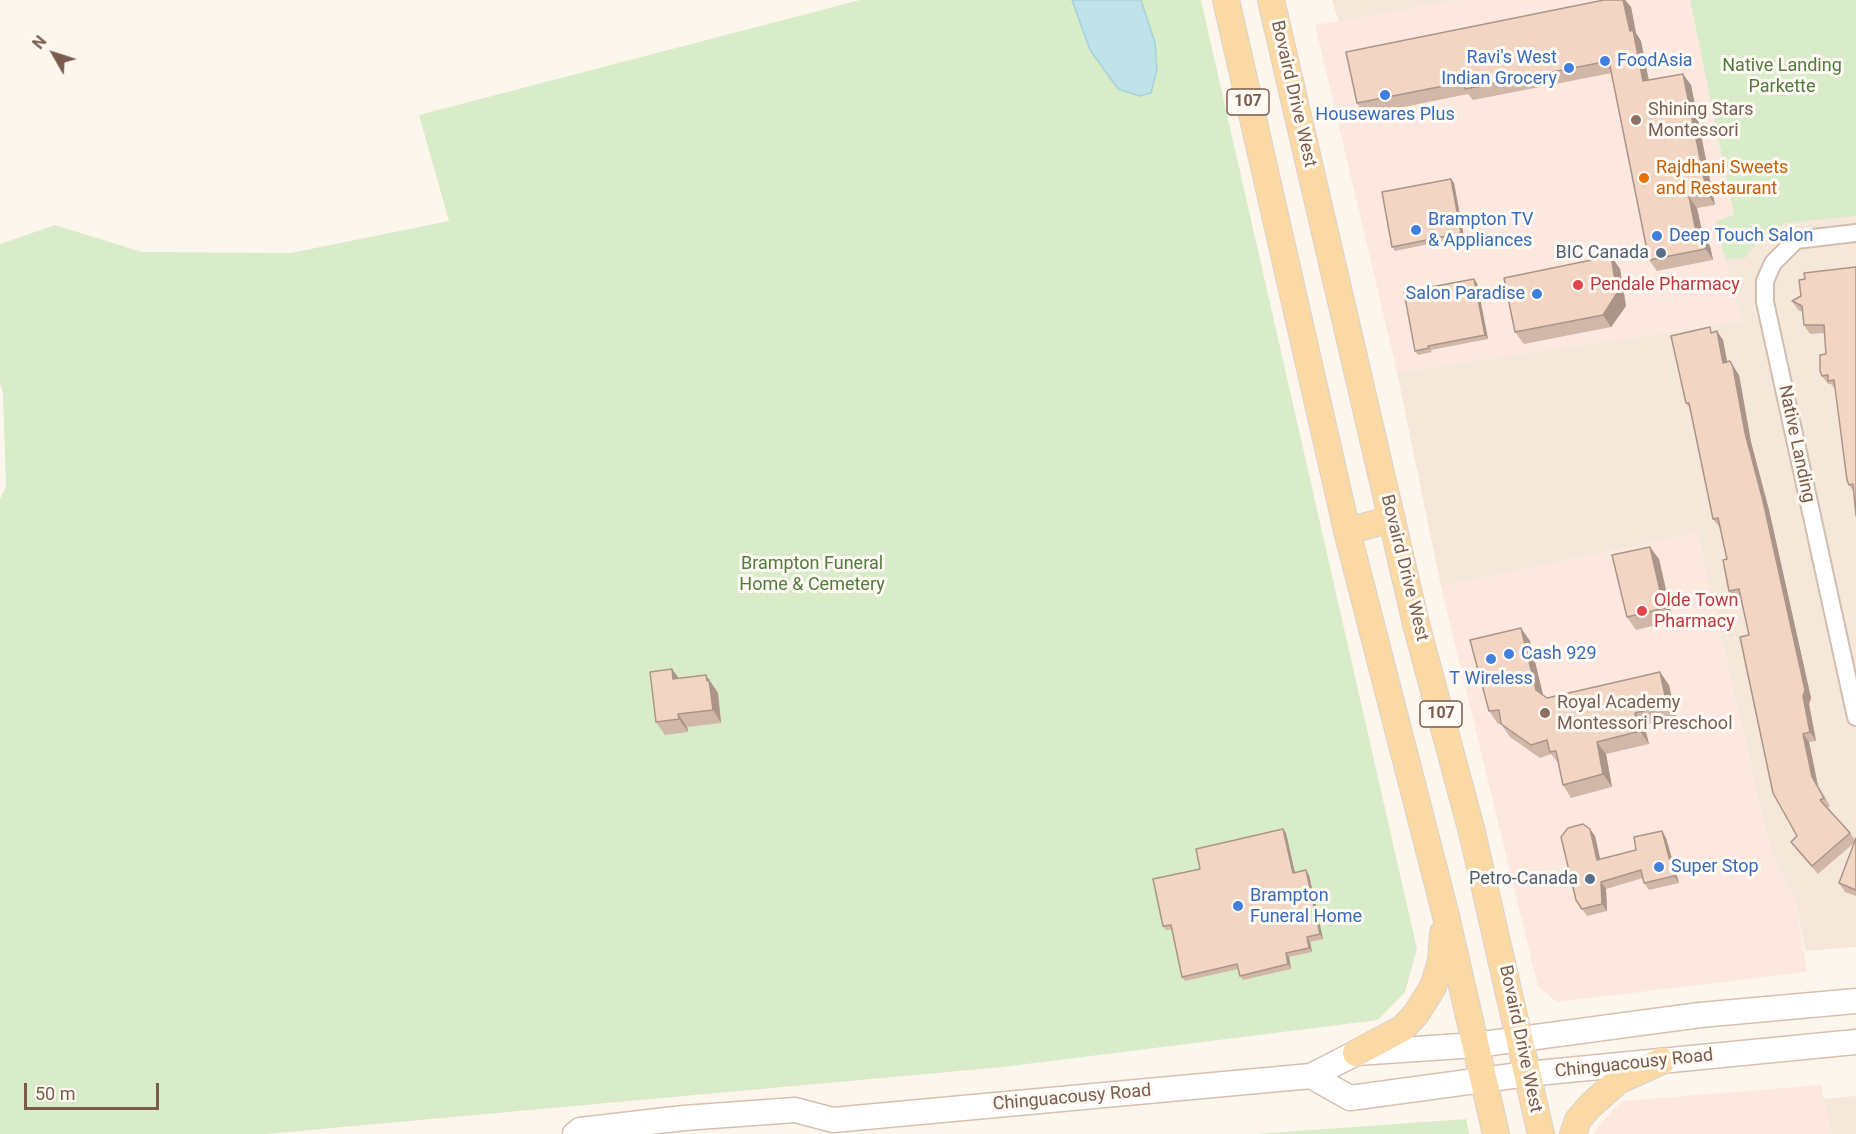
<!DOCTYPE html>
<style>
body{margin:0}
#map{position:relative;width:1856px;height:1134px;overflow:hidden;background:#fdf6ec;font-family:Roboto,sans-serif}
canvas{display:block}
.north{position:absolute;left:24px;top:24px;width:60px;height:60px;-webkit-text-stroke:4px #fffaf3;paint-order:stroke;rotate:309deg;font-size:16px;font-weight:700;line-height:24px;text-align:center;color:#7a5c4d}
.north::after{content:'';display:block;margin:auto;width:21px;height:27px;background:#7a5c4d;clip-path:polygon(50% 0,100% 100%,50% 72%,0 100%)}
.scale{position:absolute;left:24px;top:1083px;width:135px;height:27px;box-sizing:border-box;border:3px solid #7a5c4d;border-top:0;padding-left:8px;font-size:18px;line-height:21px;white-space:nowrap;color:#7a5c4d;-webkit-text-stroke:4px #fffaf3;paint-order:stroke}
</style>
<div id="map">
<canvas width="1856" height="1134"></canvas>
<div class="north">N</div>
<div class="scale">50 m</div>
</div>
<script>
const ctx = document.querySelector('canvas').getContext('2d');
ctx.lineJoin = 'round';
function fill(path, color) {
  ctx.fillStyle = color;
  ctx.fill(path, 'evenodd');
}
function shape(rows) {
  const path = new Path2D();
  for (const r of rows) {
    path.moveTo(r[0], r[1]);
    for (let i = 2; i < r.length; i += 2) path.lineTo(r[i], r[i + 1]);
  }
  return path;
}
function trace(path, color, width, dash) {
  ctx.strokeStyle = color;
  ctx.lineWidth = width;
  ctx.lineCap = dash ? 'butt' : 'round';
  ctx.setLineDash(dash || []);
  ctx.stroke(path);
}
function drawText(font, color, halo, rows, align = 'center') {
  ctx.font = font + ' Roboto,sans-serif';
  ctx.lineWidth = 6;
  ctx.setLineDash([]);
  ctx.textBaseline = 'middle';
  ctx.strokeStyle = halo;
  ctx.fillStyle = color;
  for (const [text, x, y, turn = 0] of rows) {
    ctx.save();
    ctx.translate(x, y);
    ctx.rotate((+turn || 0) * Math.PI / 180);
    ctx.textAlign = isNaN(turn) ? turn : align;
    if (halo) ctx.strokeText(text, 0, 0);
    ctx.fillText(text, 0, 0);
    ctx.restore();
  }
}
const residential = shape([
 [1332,0,1459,0,1339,22],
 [1690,0,1856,0,1856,947,1805,951,1796,902,1771,853,1697,533,1441,587,1397,372,1742,321,1716,221,1734,215],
 [1856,1096,1856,1134,1831,1134,1823,1099]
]);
const commercial = shape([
 [1459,0,1690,0,1734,216,1717,221,1742,321,1397,372,1315,25],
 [1697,533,1771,853,1796,902,1807,972,1557,1002,1538,987,1441,587],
 [1821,1085,1831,1134,1594,1134,1598,1126,1622,1101]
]);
const green = shape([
 [860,0,1201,0,1417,949,1405,992,1378,1020,1003,1067,266,1134,0,1134,0,499,6,487,3,393,0,383,0,244,55,225,142,252,291,253,449,221,419,115],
 [1690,0,1856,0,1856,216,1785,223,1758,240,1745,258,1725,259,1716,221,1734,215],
 [1466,1119,1469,1134,1256,1134]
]);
const water = shape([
 [1072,0,1141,0,1155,43,1157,69,1151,93,1140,96,1118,89,1090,50,1072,0]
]);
const minor = shape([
 [1856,233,1796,240,1773,263,1765,281,1765,302,1856,717]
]);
const secondary = shape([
 [1311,1076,1350,1098,1527,1074,1856,1042],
 [575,1134,580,1130,684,1118,795,1110,833,1120,1311,1076,1356,1053,1476,1045,1700,1015,1856,1001]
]);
const primary = shape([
 [1226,0,1347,531,1445,912,1496,1134],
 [1271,0,1416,624,1472,832,1541,1134],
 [1347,531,1392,519],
 [1356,1053,1403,1028,1416,1014,1433,987,1441,961,1443,933],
 [1573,1134,1578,1120,1590,1106,1618,1081,1662,1061]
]);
const wall = shape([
 [1604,0,1625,0,1631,7,1636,33,1641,41,1649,80,1691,85,1715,205,1697,208,1703,236,1710,246,1713,260,1657,271,1649,260,1612,73,1473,100,1468,94,1364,115,1357,103],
 [1451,179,1454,183,1464,237,1395,251,1392,247],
 [1611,256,1620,269,1626,306,1611,327,1524,344,1515,332],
 [1856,267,1854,492,1849,485,1835,389,1831,384,1828,384,1822,376,1826,354,1824,333,1810,334,1804,325,1803,312,1798,310,1792,301,1801,296,1805,279],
 [1477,283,1488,339,1431,350,1432,352,1418,355,1415,351],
 [1713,332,1723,340,1727,362,1739,375,1751,442,1769,510,1811,698,1809,704,1816,741,1809,742,1818,786,1830,806,1827,808,1850,833,1855,840,1856,838,1856,896,1845,892,1839,883,1854,843,1818,874,1797,850,1791,842,1797,836,1749,635,1741,598,1735,599,1729,591,1727,559,1720,528,1713,519,1691,410,1686,403],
 [1659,559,1673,621,1636,630,1627,617],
 [1530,641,1543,695,1547,698,1669,685,1676,718,1644,725,1649,744,1606,754,1612,787,1571,798,1563,785,1559,764,1551,754,1540,758,1510,737,1501,724,1498,724,1489,711],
 [672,669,679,679,715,688,718,693,721,723,687,727,688,732,665,735,656,722],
 [1283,829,1286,833,1295,873,1309,875,1323,939,1310,942,1312,952,1289,957,1291,969,1243,980,1240,976,1238,969,1185,981,1182,977,1172,929,1166,930,1163,926,1200,869],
 [1662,831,1666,838,1679,883,1649,890,1644,883,1643,878,1606,889,1607,911,1587,916,1576,900,1595,836,1600,859,1636,850]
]);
const shadedWall = shape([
 [1623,0,1625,0,1631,7,1636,33,1641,41,1651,93,1643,81,1630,31],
 [1683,74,1691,85,1715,205,1707,193],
 [1451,179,1454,183,1464,237,1461,233],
 [1689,197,1697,208,1703,236,1710,246,1713,260,1697,236],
 [1611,256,1620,269,1626,306,1611,327,1603,315],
 [1474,279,1477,283,1488,339,1485,335],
 [1717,331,1723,340,1729,371,1723,363],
 [1730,361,1739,375,1751,442,1769,510,1811,698,1809,704,1816,741,1810,732],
 [1650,547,1659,559,1673,621,1664,608],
 [1521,628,1530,641,1545,703,1536,690],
 [672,669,681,681,673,679],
 [1660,672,1669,685,1676,718,1667,705],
 [706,675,718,693,721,723,713,710],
 [1635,713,1644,725,1649,744,1640,731],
 [678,714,687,727,688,732,679,719],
 [1803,734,1809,742,1818,786,1830,806,1812,777],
 [1597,742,1606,754,1612,787,1603,774],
 [1283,829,1286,833,1296,878,1293,873],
 [1590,829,1595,836,1602,867,1597,860],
 [1662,831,1666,838,1679,883,1674,876],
 [1306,870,1309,875,1323,939,1320,934],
 [1601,882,1606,889,1607,911,1602,904],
 [1307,937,1310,942,1312,952,1309,948],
 [1286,953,1289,957,1291,969,1288,964]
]);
const building = shape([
 [1604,0,1623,0,1630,31,1633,30,1643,81,1683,74,1707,193,1689,197,1697,236,1702,235,1705,249,1649,260,1609,61,1465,89,1464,82,1357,103,1346,52,1604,0],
 [1451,179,1461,233,1392,247,1382,192,1451,179],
 [1611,256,1617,293,1603,315,1515,332,1504,278,1611,256],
 [1856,267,1856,516,1853,484,1849,485,1847,480,1834,380,1828,381,1828,375,1822,376,1820,371,1820,355,1826,354,1824,325,1804,325,1802,306,1792,301,1801,296,1799,280,1805,279,1804,273,1856,267],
 [1474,279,1485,335,1428,346,1429,348,1415,351,1404,292,1474,279],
 [1710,327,1711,333,1717,331,1723,363,1730,361,1733,367,1745,433,1763,501,1805,690,1803,696,1810,732,1803,734,1812,777,1824,798,1820,800,1850,833,1812,866,1791,842,1797,836,1773,793,1740,637,1749,635,1739,589,1729,591,1723,560,1727,559,1718,518,1713,519,1689,403,1686,403,1671,336,1710,327],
 [1650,547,1664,608,1627,617,1612,555,1650,547],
 [1521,628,1536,690,1547,698,1660,672,1667,705,1635,713,1640,731,1597,742,1603,774,1563,785,1556,751,1550,752,1547,740,1531,745,1501,724,1499,710,1489,711,1470,640,1521,628],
 [672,669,673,679,706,675,707,681,709,680,713,710,678,714,679,719,656,722,650,672,672,669],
 [1583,824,1590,829,1597,860,1636,850,1634,837,1662,831,1674,876,1644,883,1641,870,1601,882,1602,904,1582,909,1576,900,1561,837,1568,828,1583,824],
 [1283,829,1293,873,1306,870,1320,934,1307,937,1309,948,1286,953,1288,964,1240,976,1237,964,1182,977,1171,925,1163,926,1153,879,1200,869,1196,849,1283,829],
 [1856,838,1856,890,1839,883,1856,838]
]);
const markers = [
 [1605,61,6,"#3f7fe0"],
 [1569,68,6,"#3f7fe0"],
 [1385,95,6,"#3f7fe0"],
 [1636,120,6,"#8d6e63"],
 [1644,178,6,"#e8710a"],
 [1416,230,6,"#3f7fe0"],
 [1657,236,6,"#3f7fe0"],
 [1661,253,6,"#5c6f8a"],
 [1578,285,6,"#e0444e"],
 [1537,294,6,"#3f7fe0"],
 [1642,611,6,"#e0444e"],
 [1509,654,6,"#3f7fe0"],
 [1491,659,6,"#3f7fe0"],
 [1545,713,6,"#8d6e63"],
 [1659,867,6,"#3f7fe0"],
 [1590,879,6,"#5c6f8a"],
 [1238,906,6,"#3f7fe0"]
];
const shields = [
 [1248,102,42],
 [1441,714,42]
];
const shieldNames = [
 ["107",1248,102],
 ["107",1441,714]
];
const shopNames = [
 ["Ravi's West",1557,58,"right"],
 ["Indian Grocery",1557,79,"right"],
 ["FoodAsia",1617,61],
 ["Housewares Plus",1385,115,"center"],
 ["Brampton TV",1428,220],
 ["& Appliances",1428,241],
 ["Deep Touch Salon",1669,236],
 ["Salon Paradise",1525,294,"right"],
 ["Cash 929",1521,654],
 ["T Wireless",1491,679,"center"],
 ["Super Stop",1671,867],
 ["Brampton",1250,896],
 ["Funeral Home",1250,917]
];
const parkNames = [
 ["Native Landing",1782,66],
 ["Parkette",1782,87],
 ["Brampton Funeral",812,564],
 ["Home & Cemetery",812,585]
];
const streetNames = [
 ["Bovaird Drive West",1293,94,77],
 ["Native Landing",1796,444,78],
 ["Bovaird Drive West",1404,568,76],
 ["Bovaird Drive West",1520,1039,78],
 ["Chinguacousy Road",1634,1064,-6],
 ["Chinguacousy Road",1072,1098,-5]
];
const educationNames = [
 ["Shining Stars",1648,110],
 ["Montessori",1648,131],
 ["Royal Academy",1557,703],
 ["Montessori Preschool",1557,724]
];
const foodNames = [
 ["Rajdhani Sweets",1656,168],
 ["and Restaurant",1656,189]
];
const serviceNames = [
 ["BIC Canada",1649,253],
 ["Petro-Canada",1578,879]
];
const healthNames = [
 ["Pendale Pharmacy",1590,285],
 ["Olde Town",1654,601],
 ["Pharmacy",1654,622]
];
fill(residential, '#f5e8da');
fill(commercial, '#fde8e0');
fill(green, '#d8ecc9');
fill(water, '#bfe3e8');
trace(water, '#a5d3da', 1.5);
trace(minor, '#d1beb0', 20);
trace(secondary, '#d6c0b0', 27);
trace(primary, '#dad1cd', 28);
trace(minor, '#fff', 16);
trace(secondary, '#fff', 24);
trace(primary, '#fbd9a5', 26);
fill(wall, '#d1b7a8');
fill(shadedWall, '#aa9588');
fill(building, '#f3d5c3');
trace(building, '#aa9588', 1.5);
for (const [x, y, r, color] of markers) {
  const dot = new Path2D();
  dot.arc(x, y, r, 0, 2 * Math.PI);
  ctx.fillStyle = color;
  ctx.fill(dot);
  trace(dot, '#fffaf3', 2);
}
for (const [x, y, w] of shields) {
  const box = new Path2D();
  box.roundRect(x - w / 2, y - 13, w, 26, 4.5);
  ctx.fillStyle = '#fffaf3';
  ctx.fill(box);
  trace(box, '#7a5c4d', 1.5);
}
drawText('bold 16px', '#7a5c4d', null, shieldNames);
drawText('18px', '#366cbe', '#fffaf3', shopNames, 'left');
drawText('18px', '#537a41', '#fffaf3', parkNames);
drawText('18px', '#7a5c4d', '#fffaf3', streetNames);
drawText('18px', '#785e54', '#fffaf3', educationNames, 'left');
drawText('18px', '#c56008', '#fffaf3', foodNames, 'left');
drawText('18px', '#4e5e75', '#fffaf3', serviceNames, 'right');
drawText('18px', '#be3a42', '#fffaf3', healthNames, 'left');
</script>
